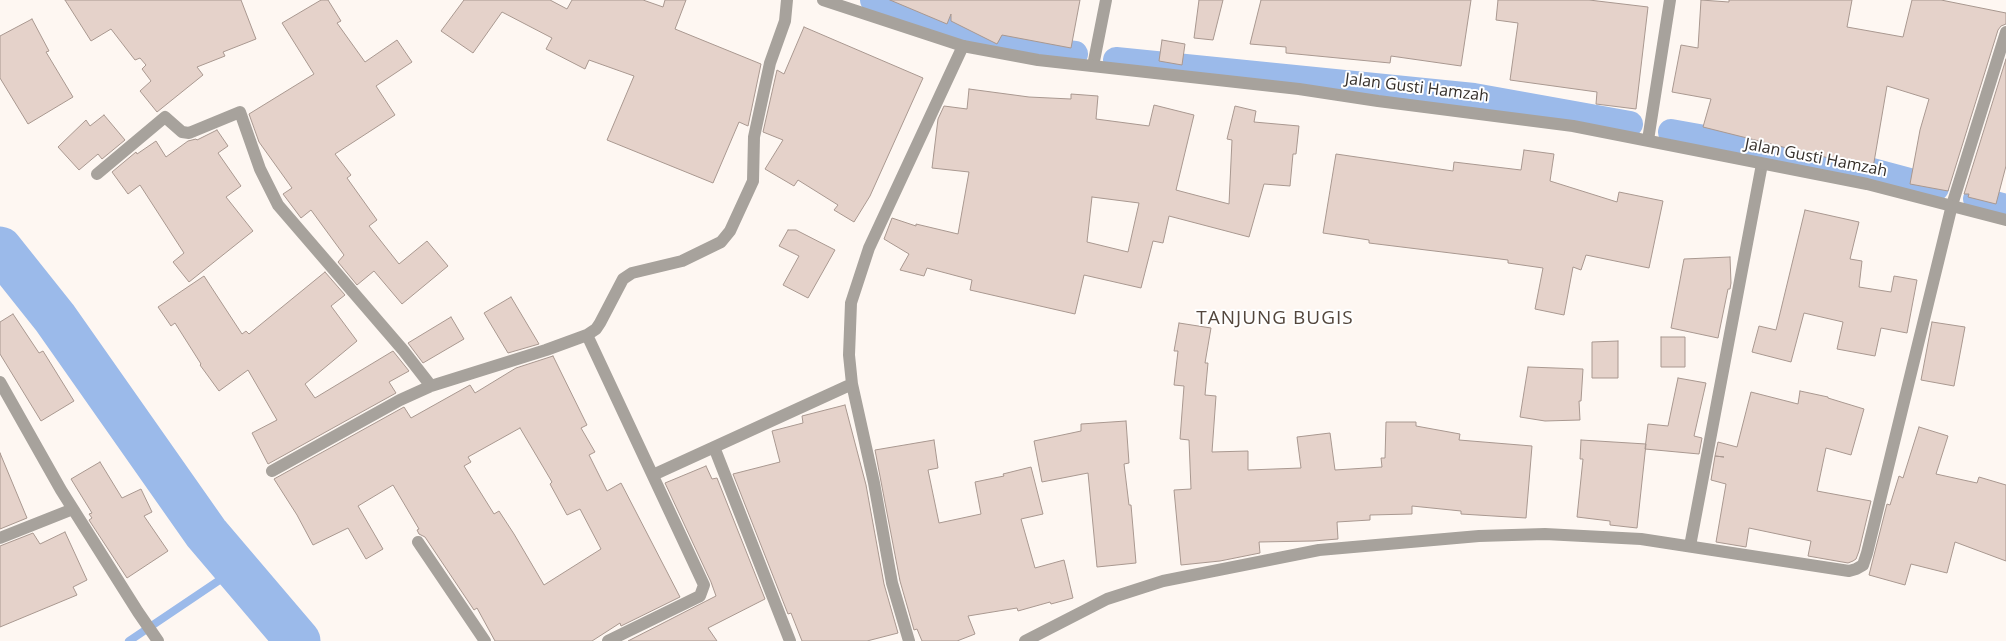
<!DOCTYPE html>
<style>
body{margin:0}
canvas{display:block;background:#fef7f2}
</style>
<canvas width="2006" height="641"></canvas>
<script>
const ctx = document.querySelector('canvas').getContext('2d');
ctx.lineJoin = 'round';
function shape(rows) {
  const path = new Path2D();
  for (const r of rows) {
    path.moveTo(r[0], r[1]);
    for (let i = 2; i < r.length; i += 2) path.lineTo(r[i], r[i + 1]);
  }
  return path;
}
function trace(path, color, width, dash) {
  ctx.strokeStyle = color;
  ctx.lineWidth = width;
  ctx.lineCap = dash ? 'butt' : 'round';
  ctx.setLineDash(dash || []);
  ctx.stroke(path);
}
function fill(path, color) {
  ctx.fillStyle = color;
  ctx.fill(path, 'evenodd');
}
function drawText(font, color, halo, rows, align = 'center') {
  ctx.font = font + ' "Open Sans",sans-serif';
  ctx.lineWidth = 4;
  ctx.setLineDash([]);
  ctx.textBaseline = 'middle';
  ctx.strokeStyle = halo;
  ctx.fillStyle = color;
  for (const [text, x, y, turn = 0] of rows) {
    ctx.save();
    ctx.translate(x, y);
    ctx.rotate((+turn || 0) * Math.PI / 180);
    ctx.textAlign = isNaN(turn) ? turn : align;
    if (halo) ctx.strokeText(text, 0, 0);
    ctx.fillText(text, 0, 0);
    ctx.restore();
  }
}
const stream = shape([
 [129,641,236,569]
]);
const canal = shape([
 [873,0,1014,46,1075,54],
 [1116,60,1474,96,1630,124],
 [1671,132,1839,162,1936,188],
 [1976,199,2006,207]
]);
const river = shape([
 [0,249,55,318,206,533,298,641]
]);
const building = shape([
 [65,0,241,0,256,39,223,52,225,56,197,67,203,75,157,112,140,91,151,81,142,69,146,65,140,58,135,60,111,29,91,41,65,0],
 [321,0,328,0,341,21,337,23,365,62,397,40,412,62,376,86,395,115,335,154,351,175,347,178,377,220,369,226,399,264,427,241,448,266,402,304,374,271,357,285,338,262,344,255,311,210,301,218,283,194,292,188,259,142,249,114,314,74,282,23,321,0],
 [464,0,550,0,567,9,572,0,643,0,663,7,665,0,686,0,675,29,761,64,748,126,739,122,713,183,607,140,634,76,589,60,585,69,546,49,552,38,502,12,473,53,441,31,464,0],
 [890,0,1080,0,1071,48,1002,35,997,44,951,21,951,14,947,24,890,0],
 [1199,0,1223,0,1213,40,1194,38,1199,0],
 [1261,0,1471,0,1461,66,1391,56,1390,63,1286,53,1286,47,1250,44,1261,0],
 [1498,0,1589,0,1648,7,1636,109,1596,104,1597,92,1510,80,1518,23,1496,20,1498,0],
 [1701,0,1729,2,1729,0,1852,0,1847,27,1903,37,1912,0,1941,0,2006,13,2006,24,2001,26,1998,30,1948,191,1910,184,1920,130,1929,99,1887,86,1873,168,1816,155,1815,161,1790,157,1791,149,1703,127,1711,99,1672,92,1681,45,1698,48,1701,0],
 [32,19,49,51,46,52,73,97,28,124,0,78,0,36,32,19],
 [804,27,923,78,870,196,854,222,834,210,838,205,798,180,794,186,765,169,783,140,763,132,777,70,784,74,804,27],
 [1162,40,1185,44,1182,65,1159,61,1162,40],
 [2006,59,2006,166,1996,204,1968,197,1969,194,1964,194,2006,59],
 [969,89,1029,97,1071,99,1071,94,1098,96,1096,119,1149,126,1154,105,1194,115,1176,190,1229,204,1232,140,1227,139,1235,106,1256,111,1254,122,1299,126,1296,154,1293,154,1290,186,1264,184,1249,237,1169,216,1163,243,1153,241,1141,288,1084,275,1075,314,970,290,972,280,927,268,924,276,900,270,909,254,884,239,892,218,916,226,916,224,958,234,969,172,932,168,938,119,944,106,967,109,969,89],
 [1092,197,1139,203,1128,252,1087,242,1092,197],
 [104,115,125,140,102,159,98,154,79,170,58,147,86,120,90,126,104,115],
 [217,130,228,146,218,153,241,186,226,197,253,231,189,282,173,262,184,253,140,185,128,194,112,172,136,152,137,154,156,141,166,157,188,141,196,139,197,140,217,130],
 [1524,150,1554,154,1550,181,1617,202,1619,192,1663,201,1649,268,1586,255,1581,270,1573,267,1564,315,1535,309,1543,268,1508,263,1508,260,1369,243,1369,240,1323,233,1336,154,1453,171,1454,162,1521,170,1524,150],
 [1805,210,1859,222,1850,259,1862,261,1859,287,1891,292,1894,276,1917,280,1907,333,1881,328,1875,356,1837,349,1843,322,1804,313,1791,362,1752,352,1759,326,1776,330,1805,210],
 [788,230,796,230,835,250,808,298,783,285,799,256,779,246,788,230],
 [1730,257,1731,283,1730,289,1728,289,1718,338,1671,328,1684,259,1730,257],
 [325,272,345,295,331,306,357,341,305,384,315,398,393,351,409,371,389,382,396,393,268,464,252,433,277,420,248,370,219,391,200,365,201,364,175,323,171,326,158,307,204,276,242,334,246,331,249,334,325,272],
 [511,297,539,344,508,353,484,313,511,297],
 [13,314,39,353,43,351,74,401,41,421,0,354,0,322,13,314],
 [451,317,464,339,423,363,408,343,451,317],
 [1932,322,1965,327,1954,386,1921,380,1932,322],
 [1179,323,1211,328,1205,363,1208,363,1205,395,1216,396,1212,452,1248,451,1248,470,1301,468,1297,437,1330,433,1335,470,1382,467,1381,458,1385,458,1386,422,1416,422,1416,426,1460,434,1459,440,1532,446,1526,518,1461,514,1461,511,1412,506,1412,514,1370,515,1370,520,1337,522,1338,539,1313,541,1259,542,1260,553,1220,561,1181,565,1174,490,1191,489,1189,440,1180,439,1184,386,1174,385,1178,351,1174,351,1179,323],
 [1661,337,1685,337,1685,367,1661,367,1661,337],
 [1618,341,1618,378,1592,378,1592,342,1618,341],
 [553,356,587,425,581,428,595,452,589,455,607,491,621,483,680,597,621,626,620,623,592,641,495,641,477,608,474,610,425,537,419,534,417,530,419,529,393,485,358,506,383,549,366,559,348,528,313,545,297,515,274,479,404,407,411,418,470,385,475,393,516,368,553,356],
 [520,428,552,482,550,484,567,515,580,509,601,549,544,585,514,534,499,511,494,514,464,466,471,462,468,457,520,428],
 [1528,367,1583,369,1581,401,1579,401,1580,420,1545,421,1520,417,1528,367],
 [1678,378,1706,383,1694,436,1702,438,1699,454,1645,449,1648,424,1668,426,1678,378],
 [1800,391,1828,397,1828,398,1864,409,1851,455,1826,448,1817,491,1871,501,1859,551,1856,559,1853,561,1848,563,1808,556,1811,541,1749,528,1746,547,1716,542,1726,484,1711,480,1715,456,1724,457,1715,456,1718,442,1737,447,1751,392,1798,404,1800,391],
 [845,405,866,485,884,584,898,633,867,641,802,641,791,613,788,614,733,474,780,462,772,431,803,423,802,416,845,405],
 [1126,421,1129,463,1124,464,1129,505,1131,505,1136,563,1097,567,1088,473,1042,482,1034,441,1081,431,1081,424,1126,421],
 [1919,427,1948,436,1936,474,1977,483,1979,477,2006,485,2006,561,1955,542,1947,573,1911,564,1905,585,1869,575,1887,504,1890,505,1899,476,1903,478,1919,427],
 [934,440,938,468,928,470,939,523,981,514,975,482,1004,476,1003,474,1031,467,1043,514,1021,519,1035,568,1064,560,1073,598,1051,604,1050,602,1018,611,1017,608,968,616,975,634,957,641,922,641,917,629,914,630,900,581,875,450,934,440],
 [1581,440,1646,444,1637,528,1610,525,1610,521,1577,517,1583,459,1580,459,1581,440],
 [0,453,27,518,0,529,0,453],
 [100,462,122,498,141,489,152,512,144,516,168,551,127,578,89,520,92,518,89,514,92,513,71,479,100,462],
 [706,466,712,479,717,478,765,599,708,628,717,641,628,641,716,596,711,582,665,483,706,466],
 [65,532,87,580,73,587,77,595,0,627,0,546,33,533,40,544,65,532]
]);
const minor = shape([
 [1093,66,1106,0],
 [1648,140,1670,0],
 [97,174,165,117,182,132,189,133,240,112,260,169,278,205,403,350,431,386],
 [587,335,704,585,700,596,608,641],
 [0,382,61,490,138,612,158,641],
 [714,447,790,641],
 [272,471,400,400,431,386,546,350,587,335,596,329,600,323,623,279,632,273,682,261,721,242,730,231,753,181,754,137,770,63,785,21,787,0],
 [653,475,852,384],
 [0,538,73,509],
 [418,542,485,641],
 [1690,546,1762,164],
 [909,641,892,583,874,483,852,384,849,355,851,303,869,248,963,46],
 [1025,641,1107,599,1163,581,1319,550,1479,536,1545,534,1641,539,1849,571,1856,569,1863,565,1867,553,1952,205,2006,32]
]);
const tertiary = shape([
 [823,0,963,46,1038,60,1299,89,1378,101,1573,126,1867,184,2006,220]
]);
const streetNames = [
 ["Jalan Gusti Hamzah",1417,88,7],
 ["Jalan Gusti Hamzah",1816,158,11]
];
const quarterNames = [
 ["TANJUNG BUGIS",1275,319]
];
trace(stream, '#9bbaea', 8);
trace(canal, '#9bbaea', 26);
trace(river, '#9bbaea', 45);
fill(building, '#e5d2ca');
trace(building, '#a99890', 1);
trace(minor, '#a7a29c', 12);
trace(tertiary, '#a7a29c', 12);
drawText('16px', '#352f2a', '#fff', streetNames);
ctx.letterSpacing = '1px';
drawText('19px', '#53463c', '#fff', quarterNames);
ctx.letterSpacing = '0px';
</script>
